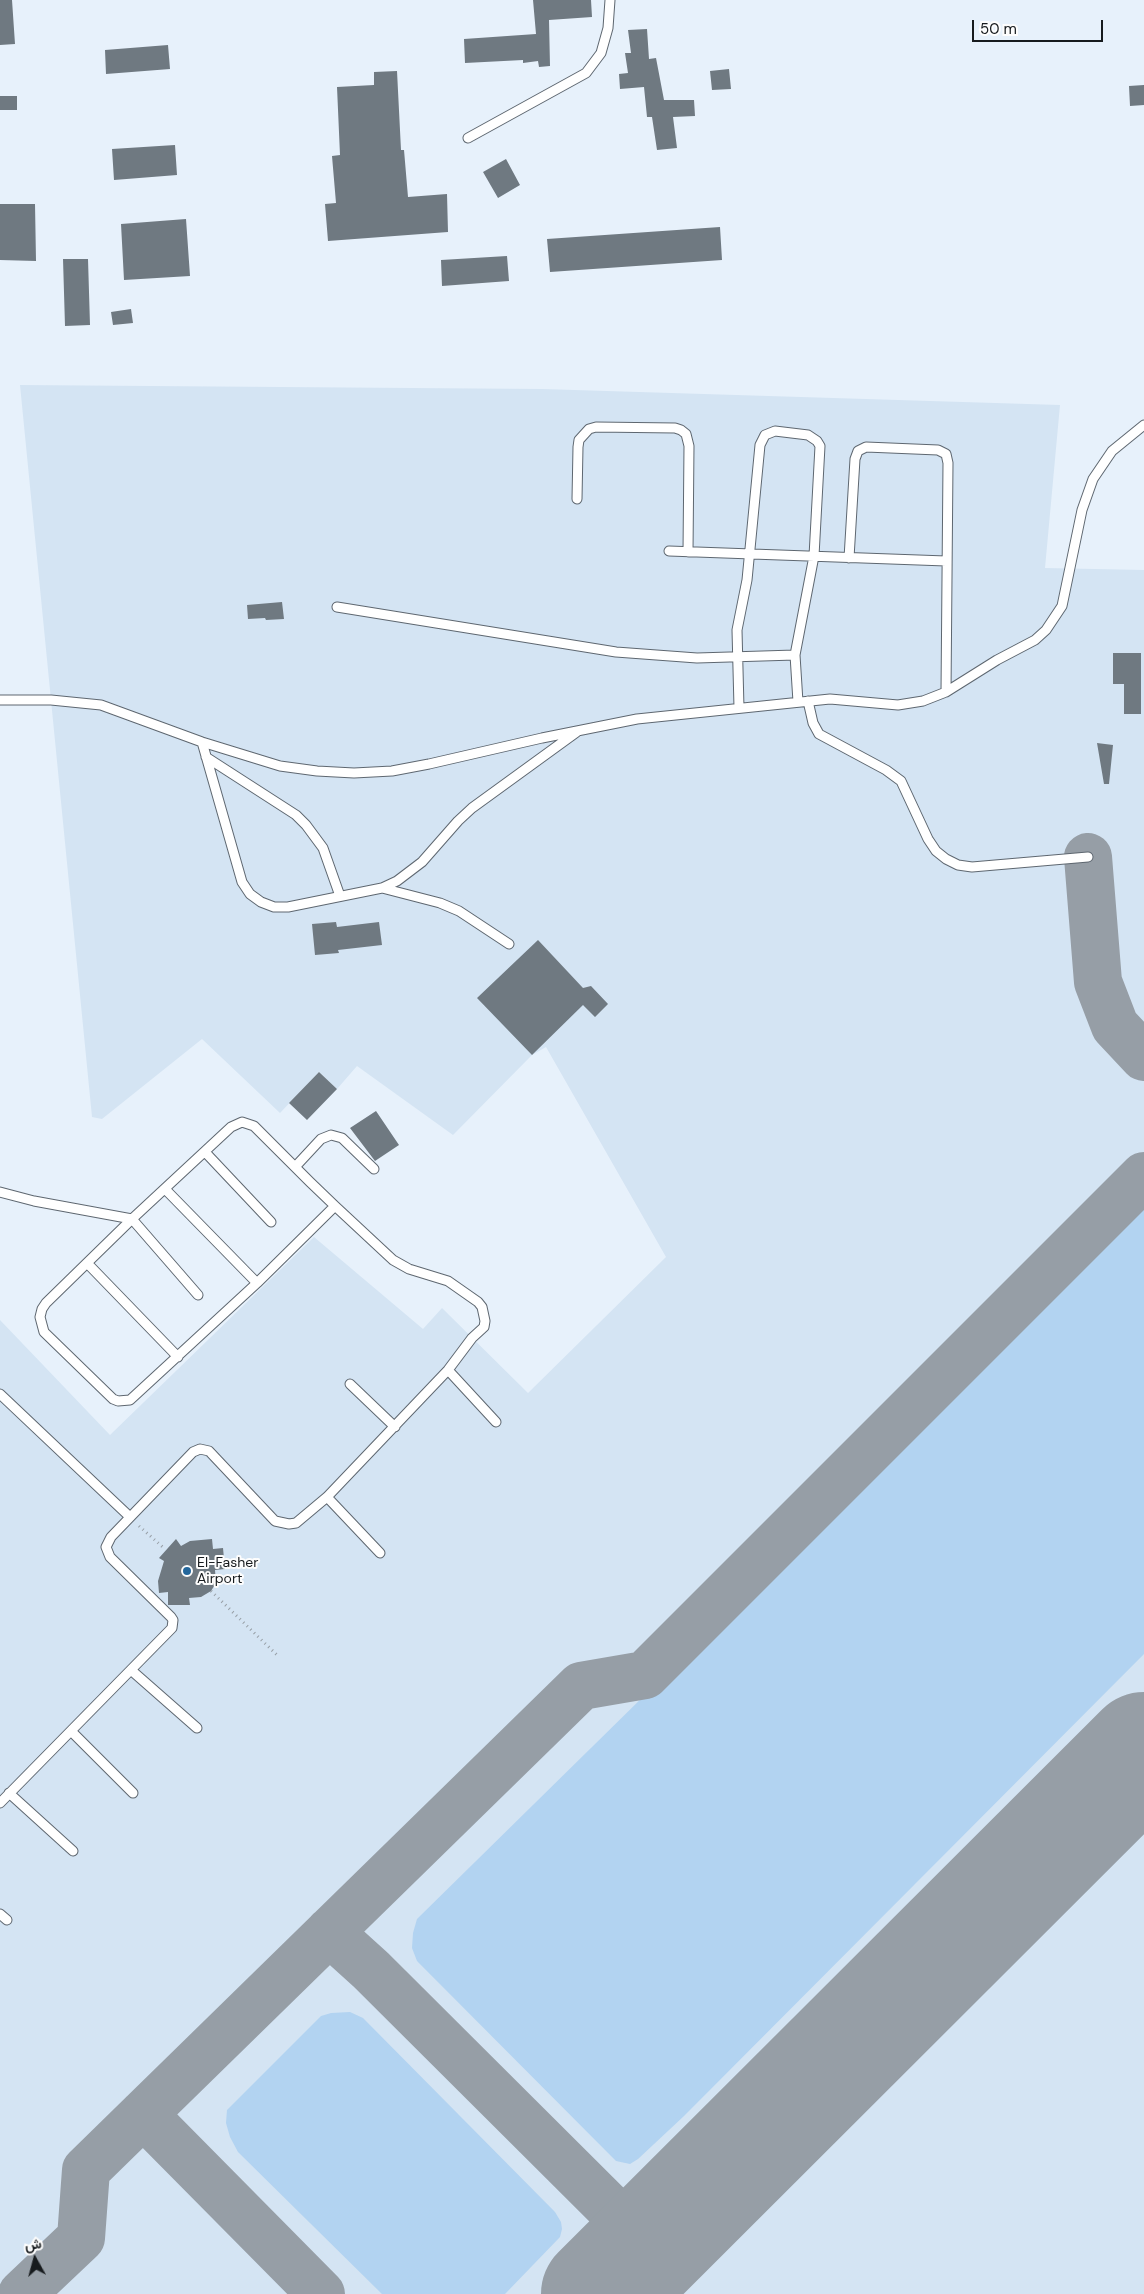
<!DOCTYPE html>
<meta charset="utf-8">
<style>
body{margin:0}
#map{position:relative;width:1144px;height:2294px;overflow:hidden;background:#e7f1fb;font-family:"DM Sans",Vazirmatn,sans-serif}
canvas{display:block}
.north{position:absolute;left:10px;top:2234px;width:50px;height:50px;-webkit-text-stroke:4px #fdfdfd;paint-order:stroke;rotate:353deg;font-size:14px;font-weight:700;line-height:20px;text-align:center;color:#171b1e}
.north::after{content:'';display:block;margin:auto;width:18px;height:22px;background:#171b1e;clip-path:polygon(50% 0,100% 100%,50% 72%,0 100%)}
.scale{position:absolute;left:972px;top:20px;width:131px;height:22px;box-sizing:border-box;border:2px solid #171b1e;border-top:0;padding-left:6px;font-size:15px;line-height:18px;white-space:nowrap;color:#171b1e;-webkit-text-stroke:4px #fdfdfd;paint-order:stroke}
</style>
<div id="map">
<canvas width="1144" height="2294"></canvas>
<div class="north">ش</div>
<div class="scale">50 m</div>
</div>
<script>
const ctx = document.querySelector('canvas').getContext('2d');
ctx.lineJoin = 'round';
function fill(path, color) {
  ctx.fillStyle = color;
  ctx.fill(path, 'evenodd');
}
function shape(rows) {
  const path = new Path2D();
  for (const r of rows) {
    path.moveTo(r[0], r[1]);
    for (let i = 2; i < r.length; i += 2) path.lineTo(r[i], r[i + 1]);
  }
  return path;
}
function trace(path, color, width, dash) {
  ctx.strokeStyle = color;
  ctx.lineWidth = width;
  ctx.lineCap = dash ? 'butt' : 'round';
  ctx.setLineDash(dash || []);
  ctx.stroke(path);
}
function drawText(font, color, halo, rows, align = 'center') {
  ctx.font = font + ' "DM Sans",sans-serif';
  ctx.lineWidth = 4;
  ctx.setLineDash([]);
  ctx.textBaseline = 'middle';
  ctx.strokeStyle = halo;
  ctx.fillStyle = color;
  for (const [text, x, y, turn = 0] of rows) {
    ctx.save();
    ctx.translate(x, y);
    ctx.rotate((+turn || 0) * Math.PI / 180);
    ctx.textAlign = isNaN(turn) ? turn : align;
    if (halo) ctx.strokeText(text, 0, 0);
    ctx.fillText(text, 0, 0);
    ctx.restore();
  }
}
const built = shape([
 [20,385,542,389,1060,405,1045,568,1144,570,1144,2294,0,2294,0,1320,110,1435,314,1237,423,1329,442,1308,528,1393,666,1257,546,1047,532,1055,453,1135,357,1066,337,1089,319,1072,280,1113,202,1039,102,1119,92,1117]
]);
const green = shape([
 [1144,1190,1144,1654,684,2116,638,2159,630,2164,616,2161,417,1961,412,1948,413,1933,417,1919,650,1690,649,1685,799,1533,1055,1282],
 [350,2012,363,2018,555,2212,561,2222,562,2229,560,2237,505,2294,382,2294,238,2152,230,2137,226,2123,227,2110,321,2016,331,2013]
]);
const taxiway = shape([
 [1088,857,1098,982,1115,1026,1144,1057],
 [329,1932,371,1970,648,2246],
 [143,2114,321,2294],
 [22,2294,81,2238,86,2170,581,1686,645,1675,1144,1176]
]);
const runway = shape([
 [600,2294,1144,1751]
]);
const building = shape([
 [0,0,12,0,15,44,0,45],
 [533,0,591,0,592,17,549,20,550,66,539,67,538,61,523,63,523,60,465,63,464,39,536,34],
 [647,29,649,59,656,58,664,100,694,100,695,116,673,117,677,148,657,150,652,117,647,117,644,87,620,89,619,74,628,73,625,53,631,53,628,30],
 [168,45,170,69,106,74,105,50],
 [729,69,731,89,712,90,710,71],
 [397,71,401,150,404,150,408,197,447,194,448,232,328,241,325,204,336,203,332,156,340,155,337,87,374,85,374,72],
 [1144,85,1144,105,1130,106,1129,86],
 [0,96,17,96,17,110,0,110],
 [175,145,177,175,114,180,112,149],
 [506,159,520,185,498,198,483,172],
 [0,204,35,204,36,261,0,260],
 [186,219,190,276,124,280,121,224],
 [720,227,722,260,550,272,547,239],
 [507,256,509,281,442,286,441,260],
 [63,259,88,259,90,325,65,326],
 [131,309,133,323,113,325,111,312],
 [282,602,284,619,266,620,265,618,248,619,247,605],
 [1113,653,1141,653,1141,714,1124,714,1124,684,1113,684],
 [1097,743,1113,745,1109,784,1104,784],
 [336,922,337,927,379,922,382,945,338,950,339,953,315,955,312,924],
 [538,940,583,988,591,986,608,1004,595,1017,583,1005,532,1055,477,998],
 [319,1072,337,1089,307,1120,289,1103],
 [376,1111,399,1145,375,1161,350,1128],
 [176,1539,181,1546,190,1541,212,1539,213,1549,223,1548,225,1569,215,1570,216,1583,211,1591,201,1597,189,1598,190,1605,168,1605,168,1592,159,1593,158,1581,164,1561,159,1558]
]);
const path = shape([
 [139,1526,165,1549],
 [211,1591,277,1655]
]);
const service = shape([
 [468,138,586,73,601,53,608,28,610,0],
 [577,499,578,447,579,440,589,429,596,427,675,428,681,430,686,434,689,446,688,552],
 [669,551,946,561],
 [849,558,855,459,858,451,866,447,938,450,946,454,948,463,946,692],
 [337,607,616,652,697,658,795,655],
 [0,700,51,700,101,705,202,742,280,766,317,771,354,773,392,771,429,764,542,738,637,719,830,699,898,705,923,701,946,692,997,660,1035,640,1046,630,1062,606,1082,510,1093,479,1112,451,1144,425],
 [808,701,813,723,819,734,886,770,901,781,928,839,936,851,946,859,958,865,972,867,1088,857],
 [739,708,737,630,747,580,760,445,765,435,775,431,808,435,817,441,820,446,814,556,795,655,798,702],
 [202,742,242,882,250,894,261,902,274,907,288,907,382,888,397,881,422,862,458,821,472,808,578,731],
 [206,757,296,815,306,825,323,848,340,896],
 [382,888,440,903,459,911,509,944],
 [205,1152,271,1222],
 [295,1167,321,1139,331,1135,342,1138,374,1169],
 [165,1189,257,1283],
 [0,1192,34,1201,132,1219,198,1295],
 [87,1263,178,1357],
 [448,1370,496,1422],
 [350,1384,395,1427],
 [0,1394,130,1517],
 [327,1497,380,1553],
 [131,1670,197,1728],
 [71,1731,133,1793],
 [9,1793,73,1851],
 [0,1803,172,1628,173,1620,171,1617,110,1557,106,1547,111,1537,193,1452,200,1449,209,1451,275,1521,289,1524,296,1523,327,1497,448,1370,472,1338,484,1327,485,1321,482,1307,478,1302,448,1281,409,1269,393,1260,335,1206,310,1182,254,1126,242,1122,231,1127,132,1219,46,1303,42,1309,40,1317,44,1332,113,1399,118,1401,130,1400,257,1283,335,1206],
 [0,1914,7,1920]
]);
const markers = [
 [187,1571,5,"#24679c"]
];
const poiNames = [
 ["El-Fasher",197,1563],
 ["Airport",197,1579]
];
fill(built, '#d4e4f3');
fill(green, '#b2d3f1');
trace(taxiway, '#969ea6', 48);
trace(runway, '#969ea6', 118);
fill(building, '#6f7981');
trace(service, '#5e6770', 11);
trace(path, '#979fa6', 3, [1, 4]);
trace(service, '#fff', 9);
for (const [x, y, r, color] of markers) {
  const dot = new Path2D();
  dot.arc(x, y, r, 0, 2 * Math.PI);
  ctx.fillStyle = color;
  ctx.fill(dot);
  trace(dot, '#fdfdfd', 2);
}
drawText('14px', '#171b1e', '#fdfdfd', poiNames, 'left');
</script>
